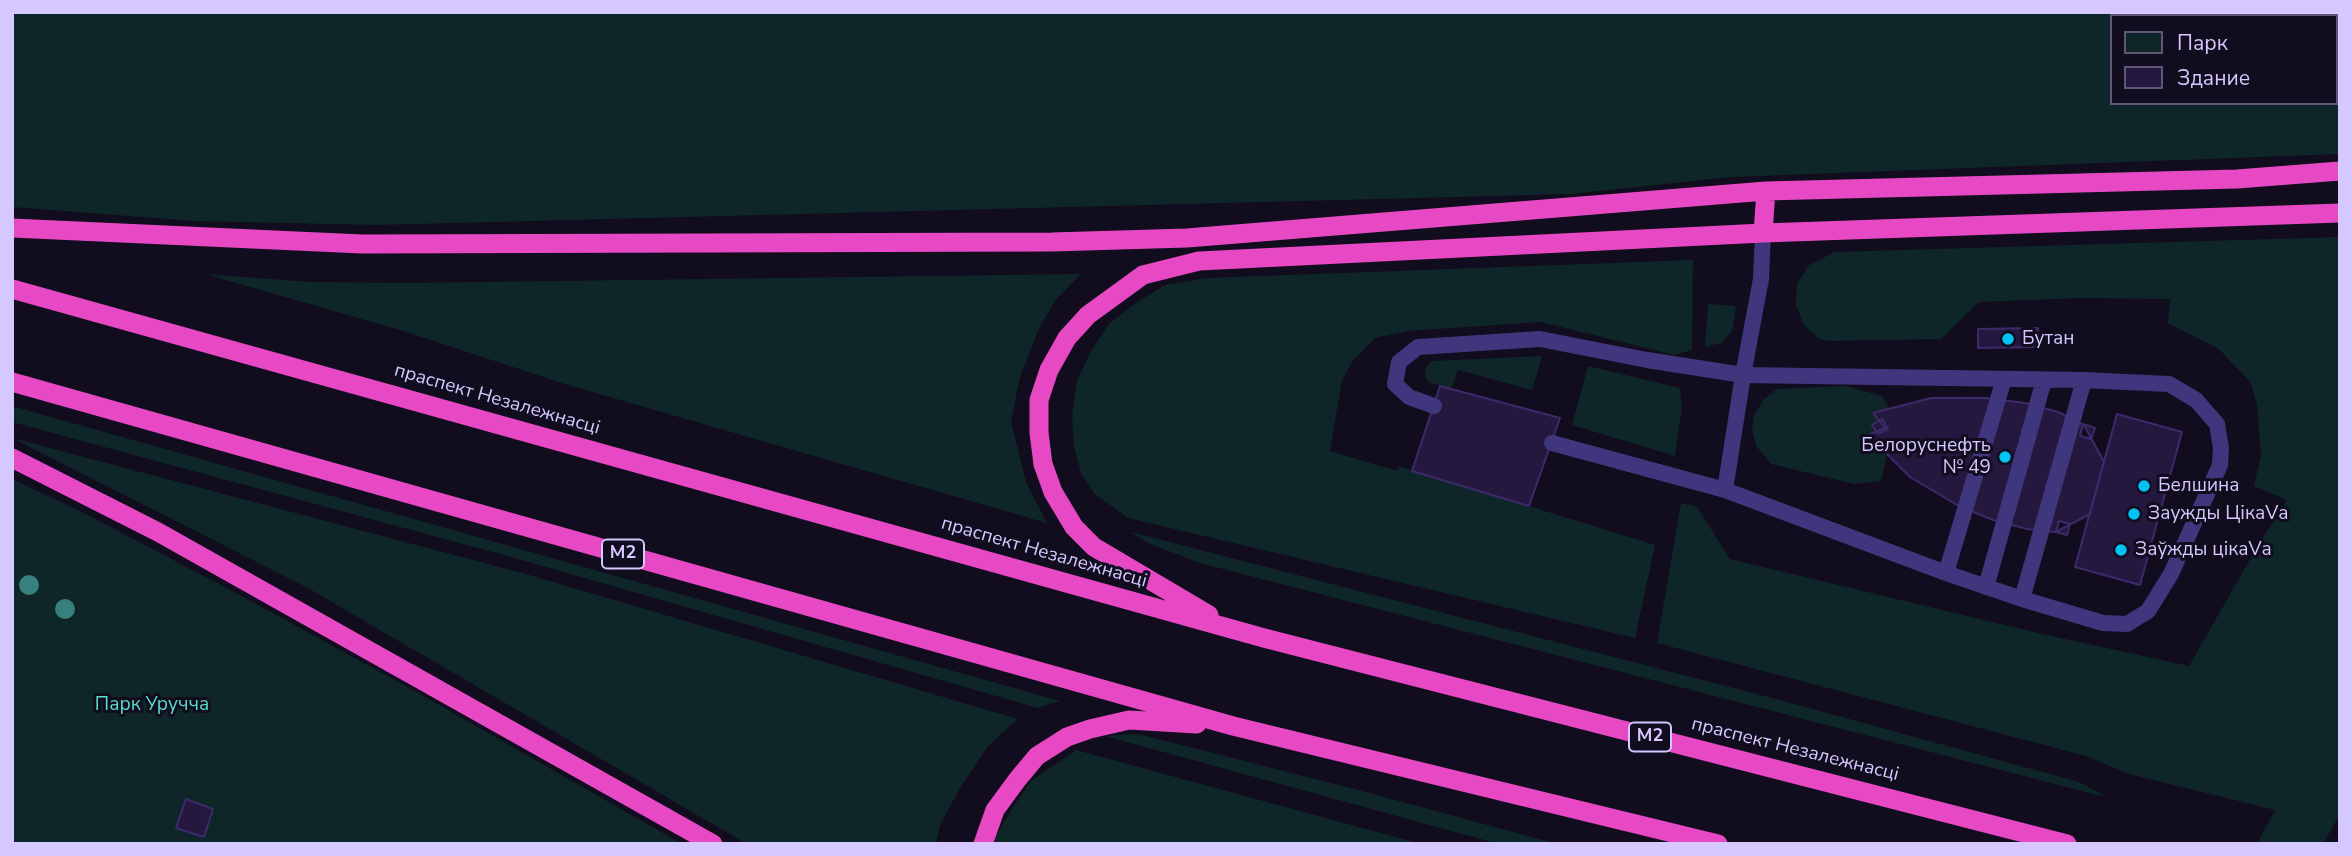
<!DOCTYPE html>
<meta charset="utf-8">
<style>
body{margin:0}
#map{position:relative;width:2352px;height:856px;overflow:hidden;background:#110c1e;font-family:"Nunito Sans",sans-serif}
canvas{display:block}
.frame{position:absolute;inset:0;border:14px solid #d4c8ff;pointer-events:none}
.legend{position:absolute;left:2110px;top:14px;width:228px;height:91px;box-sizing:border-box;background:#110c1e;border:2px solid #5f5778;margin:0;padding:9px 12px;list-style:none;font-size:21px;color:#d4c8ff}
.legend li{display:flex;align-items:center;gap:14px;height:35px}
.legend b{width:35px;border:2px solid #5f5778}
</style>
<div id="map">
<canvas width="2352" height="856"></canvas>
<div class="frame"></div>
<ul class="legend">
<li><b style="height:19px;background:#0f2628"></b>Парк</li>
<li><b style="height:19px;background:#24183f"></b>Здание</li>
</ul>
</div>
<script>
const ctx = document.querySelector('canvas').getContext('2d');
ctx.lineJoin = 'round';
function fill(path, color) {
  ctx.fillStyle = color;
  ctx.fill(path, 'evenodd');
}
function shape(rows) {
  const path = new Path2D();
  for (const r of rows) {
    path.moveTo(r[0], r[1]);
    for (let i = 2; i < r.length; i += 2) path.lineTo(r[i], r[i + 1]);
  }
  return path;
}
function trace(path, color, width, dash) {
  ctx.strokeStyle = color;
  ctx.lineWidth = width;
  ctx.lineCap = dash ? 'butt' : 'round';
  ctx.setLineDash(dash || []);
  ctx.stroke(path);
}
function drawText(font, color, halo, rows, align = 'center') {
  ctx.font = font + ' "Nunito Sans",sans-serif';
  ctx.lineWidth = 6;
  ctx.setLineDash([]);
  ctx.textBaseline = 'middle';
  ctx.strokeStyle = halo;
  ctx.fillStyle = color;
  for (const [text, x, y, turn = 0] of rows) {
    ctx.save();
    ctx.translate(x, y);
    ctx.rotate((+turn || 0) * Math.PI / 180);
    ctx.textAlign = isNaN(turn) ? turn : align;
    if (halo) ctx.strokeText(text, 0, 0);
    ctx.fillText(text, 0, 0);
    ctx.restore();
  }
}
const green = shape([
 [12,12,2340,12,2340,154,1730,177,1571,194,377,225,194,221,12,207],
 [2112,16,2336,16,2336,103,2112,103],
 [2340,237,2340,814,2323,844,2257,844,2275,810,2129,774,2086,756,1657,643,1681,503,1697,507,1730,559,2038,633,2189,666,2260,542,2287,500,2254,486,2261,455,2257,404,2251,383,2219,349,2168,323,2170,299,2080,298,1979,302,1941,339,1829,341,1819,339,1804,325,1796,305,1797,284,1809,265,1835,252],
 [1693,260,1692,350,1674,355,1541,322,1407,331,1375,338,1352,362,1342,380,1330,451,1397,471,1399,466,1655,545,1635,638,1128,518,1094,493,1081,473,1074,447,1072,416,1077,380,1092,349,1109,324,1136,303,1165,285,1207,278],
 [205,274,310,282,406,283,1081,274,1055,301,1039,328,1020,377,1011,421,1026,482,1047,523,568,385,403,331],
 [1708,304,1736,306,1732,331,1721,343,1705,347],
 [1542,356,1532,390,1458,370,1451,389,1429,382,1425,376,1426,368,1432,361],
 [1588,366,1680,388,1682,406,1675,456,1572,425],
 [1846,386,1882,396,1890,410,1892,432,1881,481,1854,484,1771,464,1757,447,1752,430,1754,415,1764,399,1777,389],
 [12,406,467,534,1060,701,1038,708,504,555,12,422],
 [12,438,526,574,1018,719,988,746,960,788,940,825,936,844,747,844,306,587],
 [12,479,84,513,251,601,420,694,682,844,12,844],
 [1131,532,1780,700,2079,782,2109,798,1200,563,1148,543],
 [1138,734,1351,788,1557,844,1499,844,1105,736],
 [1076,750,1421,844,994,844,996,836,1013,807,1031,781]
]);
const building = shape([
 [2038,328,2038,347,1978,348,1978,329,2038,328],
 [1440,386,1560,418,1529,506,1412,471,1440,386],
 [1931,398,1986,398,2025,403,2058,412,2084,425,2104,462,2090,514,2056,532,2027,529,1993,520,1957,505,1910,477,1868,435,1885,428,1873,413,1931,398],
 [2117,414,2182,432,2140,585,2075,567,2117,414],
 [1882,419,1888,429,1878,434,1872,425,1882,419],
 [2083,424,2095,428,2091,439,2080,436,2083,424],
 [2059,521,2070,524,2067,535,2056,532,2059,521],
 [186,799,213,809,204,837,176,828,186,799]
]);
const service = shape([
 [1434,406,1409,397,1395,384,1399,362,1418,347,1540,339,1647,360,1743,375,2084,380,2169,384,2196,400,2217,424,2221,448,2220,465,2171,574,2148,611,2127,624,2103,623,2022,599,1946,573,1725,490,1552,443],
 [1725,490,1743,375,1761,279,1763,233],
 [1946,573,2004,379],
 [1986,587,2044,380],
 [2022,599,2084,380]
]);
const trunk = shape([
 [12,228,362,244,1052,242,1187,238,1766,191,2237,179,2340,171],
 [1763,233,1766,191],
 [12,289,1264,638,2067,844],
 [12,382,1233,726,1718,844],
 [12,458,158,532,713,844],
 [1209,615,1094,547,1074,527,1053,492,1043,464,1039,433,1039,400,1049,370,1067,338,1088,315,1143,275,1199,261,1763,233,2340,213],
 [983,844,995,810,1017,780,1037,756,1067,737,1090,729,1129,720,1197,724]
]);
const trees = [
 [29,585],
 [65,609]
];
const markers = [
 [2008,339,7,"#00c2f3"],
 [2005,457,7,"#00c2f3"],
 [2144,486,7,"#00c2f3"],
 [2134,514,7,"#00c2f3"],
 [2121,550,7,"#00c2f3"]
];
const shields = [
 [623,554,42],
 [1650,737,42]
];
const shieldNames = [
 ["М2",623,554],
 ["М2",1650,737]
];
const poiNames = [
 ["Бутан",2022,339],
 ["Белоруснефть",1991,446,"right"],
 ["№ 49",1991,468,"right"],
 ["Белшина",2158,486],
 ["Заужды ЦікаVа",2148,514],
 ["Заўжды цікаVа",2135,550]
];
const streetNames = [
 ["праспект Незалежнасці",497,400,16],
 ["праспект Незалежнасці",1044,553,16],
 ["праспект Незалежнасці",1795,750,14]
];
const parkNames = [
 ["Парк Уручча",152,705]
];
fill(green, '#0f2628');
fill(building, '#24183f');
trace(building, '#3d2a6b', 2);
trace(service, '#40367d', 16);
trace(trunk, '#e749c4', 19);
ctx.fillStyle = '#36807d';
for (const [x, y] of trees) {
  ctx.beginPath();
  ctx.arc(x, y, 10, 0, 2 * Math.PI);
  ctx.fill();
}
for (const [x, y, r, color] of markers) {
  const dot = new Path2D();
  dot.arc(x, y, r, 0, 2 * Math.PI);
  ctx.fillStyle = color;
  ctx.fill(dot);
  trace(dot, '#110c1e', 2.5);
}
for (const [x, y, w] of shields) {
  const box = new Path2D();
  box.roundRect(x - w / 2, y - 14.5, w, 29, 5);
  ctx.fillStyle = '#110c1e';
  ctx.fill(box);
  trace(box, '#d4c8ff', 2);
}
drawText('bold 18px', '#d4c8ff', null, shieldNames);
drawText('19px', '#d4c8ff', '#110c1e', poiNames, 'left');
drawText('19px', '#d4c8ff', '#110c1e', streetNames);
drawText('19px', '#55deca', '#110c1e', parkNames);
</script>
